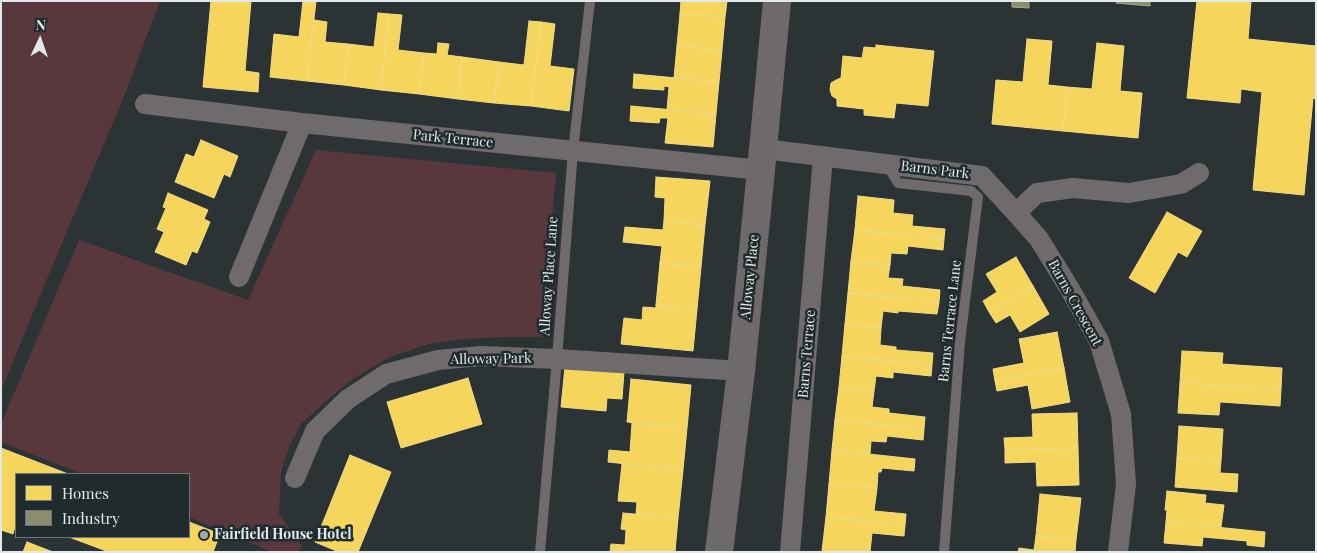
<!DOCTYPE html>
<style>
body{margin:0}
#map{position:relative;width:1317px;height:553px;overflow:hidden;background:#2c3334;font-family:"Playfair Display",serif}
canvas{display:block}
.frame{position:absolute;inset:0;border:2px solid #e1e9ea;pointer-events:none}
.legend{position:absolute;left:15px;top:473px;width:175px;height:65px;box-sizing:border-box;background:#1f2b2d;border:1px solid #6d7779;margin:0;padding:6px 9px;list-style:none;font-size:15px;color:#e1e9ea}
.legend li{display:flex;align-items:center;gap:10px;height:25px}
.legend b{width:25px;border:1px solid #6d7779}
.north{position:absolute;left:15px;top:15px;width:50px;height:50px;-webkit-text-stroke:4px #1f2b2d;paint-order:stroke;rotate:3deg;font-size:14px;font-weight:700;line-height:20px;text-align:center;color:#e1e9ea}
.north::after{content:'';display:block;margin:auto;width:18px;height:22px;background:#e1e9ea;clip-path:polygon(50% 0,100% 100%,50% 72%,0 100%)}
</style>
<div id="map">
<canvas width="1317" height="553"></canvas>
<div class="frame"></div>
<ul class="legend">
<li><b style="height:14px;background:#f6d55c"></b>Homes</li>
<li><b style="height:14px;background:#8c8c6e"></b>Industry</li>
</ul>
<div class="north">N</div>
</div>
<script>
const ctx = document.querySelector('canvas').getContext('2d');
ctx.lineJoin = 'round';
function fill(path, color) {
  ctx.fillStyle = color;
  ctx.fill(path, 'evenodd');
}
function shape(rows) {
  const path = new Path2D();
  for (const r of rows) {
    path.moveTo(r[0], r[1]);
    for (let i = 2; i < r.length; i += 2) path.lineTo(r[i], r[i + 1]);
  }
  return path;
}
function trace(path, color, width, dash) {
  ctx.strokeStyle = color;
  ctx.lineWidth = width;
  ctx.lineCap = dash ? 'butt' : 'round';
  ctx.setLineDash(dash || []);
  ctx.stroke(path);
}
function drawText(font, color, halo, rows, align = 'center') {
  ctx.font = font + ' "Playfair Display",serif';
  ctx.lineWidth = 5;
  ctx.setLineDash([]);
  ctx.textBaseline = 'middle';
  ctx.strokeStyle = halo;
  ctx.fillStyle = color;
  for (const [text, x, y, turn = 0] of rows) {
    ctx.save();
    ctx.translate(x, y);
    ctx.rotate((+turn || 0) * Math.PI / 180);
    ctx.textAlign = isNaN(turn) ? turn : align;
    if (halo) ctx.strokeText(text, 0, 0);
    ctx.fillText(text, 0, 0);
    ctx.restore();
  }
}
const green = shape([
 [1,1,160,1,123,99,49,274,1,391],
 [316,150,556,173,542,337,504,337,464,339,428,344,390,357,354,378,327,400,301,424,289,447,281,472,279,514,302,546,299,552,272,552,189,517,189,474,82,474,1,442,1,424,79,240,248,300]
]);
const homes = shape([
 [211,1,251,1,245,71,259,73,258,92,203,87,211,1],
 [303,1,316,1,307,81,270,77,274,34,299,37,303,1],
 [681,1,727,1,725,17,680,14,681,1],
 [1197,1,1251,1,1248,39,1316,46,1316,99,1313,98,1304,195,1253,190,1262,92,1241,89,1240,103,1187,98,1197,1],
 [378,13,389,14,381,90,344,85,348,44,374,47,378,13],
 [389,14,402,15,398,50,424,53,419,94,381,90,389,14],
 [680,14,725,17,722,50,677,46,680,14],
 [314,20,327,22,325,42,348,44,344,85,307,81,314,20],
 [529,21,541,22,531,106,494,103,499,62,524,65,529,21],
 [541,22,555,24,550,66,574,69,569,111,531,106,541,22],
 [1027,39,1052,41,1048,85,1067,87,1063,131,992,124,996,80,1023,82,1027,39],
 [438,43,449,44,447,55,462,57,458,99,419,94,424,53,437,54,438,43],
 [1097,43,1124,46,1120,91,1142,93,1138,138,1063,131,1067,87,1092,89,1097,43],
 [876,45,934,51,928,106,896,103,894,118,864,115,864,109,837,106,837,99,832,96,830,90,831,83,836,80,841,78,843,56,862,58,864,47,876,48,876,45],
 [677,46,722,50,719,82,674,78,677,46],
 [462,57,499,62,494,103,458,99,462,57],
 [634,74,719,82,716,114,667,110,669,87,664,86,664,90,633,88,634,74],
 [631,106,716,114,713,147,665,143,668,118,660,118,659,123,630,121,631,106],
 [201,140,238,156,230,177,224,174,214,198,175,182,186,154,194,157,201,140],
 [656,177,710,181,705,225,664,221,665,198,655,197,656,177],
 [168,193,208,210,204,219,210,222,197,253,192,251,186,265,155,252,164,232,157,229,166,208,163,207,168,193],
 [858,196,894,200,893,213,913,215,912,226,945,229,944,239,855,230,858,196],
 [1167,212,1202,231,1187,257,1178,252,1155,293,1129,278,1167,212],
 [664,221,705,225,701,267,660,263,662,246,623,242,625,227,663,230,664,221],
 [855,230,944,239,943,250,908,246,907,254,891,253,890,265,851,261,855,230],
 [1016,257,1033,286,989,312,983,301,997,292,986,274,1016,257],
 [851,261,890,265,888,278,903,279,902,286,940,290,939,302,848,293,851,261],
 [660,263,701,267,697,309,656,305,660,263],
 [1033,286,1049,314,1020,332,1010,315,996,323,989,312,1033,286],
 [848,293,939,302,937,314,898,311,898,313,883,311,881,328,845,324,848,293],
 [656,305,697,309,693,351,621,344,624,318,642,320,643,307,656,308,656,305],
 [845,324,881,328,880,345,896,347,896,350,933,353,932,365,842,356,845,324],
 [1057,332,1064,368,995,381,993,369,1024,363,1019,339,1057,332],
 [1182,351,1223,353,1222,364,1282,368,1281,389,1180,383,1182,351],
 [842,356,932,365,931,376,893,372,893,378,876,376,874,391,839,387,842,356],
 [565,367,624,372,622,399,607,398,606,411,561,407,565,367],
 [1064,368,1070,402,1032,409,1028,385,997,391,995,381,1064,368],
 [468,378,482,424,401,448,387,402,468,378],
 [631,379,691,385,687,428,627,422,631,379],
 [1180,383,1281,389,1280,406,1220,402,1219,415,1178,413,1180,383],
 [839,387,874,391,872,407,889,409,889,413,925,417,924,429,835,420,839,387],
 [1077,413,1078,448,1005,450,1004,438,1033,437,1032,414,1077,413],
 [835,420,924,429,923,440,887,436,886,442,871,441,870,454,832,450,835,420],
 [632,423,687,428,683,470,608,462,609,450,630,452,632,423],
 [1179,426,1223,429,1221,461,1177,458,1179,426],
 [1,448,68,474,16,474,16,522,13,534,1,530,1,448],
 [1078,448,1079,485,1037,486,1036,462,1005,463,1005,450,1078,448],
 [832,450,915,459,914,471,882,468,881,472,878,472,877,488,829,484,832,450],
 [350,455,391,472,358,552,339,552,315,542,350,455],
 [1177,458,1221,461,1220,473,1238,474,1237,492,1175,487,1177,458],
 [622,464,683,470,678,518,636,514,637,502,618,501,622,464],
 [829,484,877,488,874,511,906,514,905,525,826,517,829,484],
 [1167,491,1206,495,1205,503,1224,505,1221,527,1166,522,1167,510,1165,510,1167,491],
 [1040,494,1081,498,1076,540,1036,536,1040,494],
 [623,513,678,518,675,552,610,552,611,544,625,545,626,530,621,529,623,513],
 [826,517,905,525,904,536,872,533,870,552,822,551,826,517],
 [189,522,220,534,213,552,109,552,69,537,189,537,189,522],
 [1166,522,1265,532,1264,547,1247,545,1247,541,1203,537,1202,546,1164,543,1166,522],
 [1036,536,1076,540,1075,552,1018,552,1019,548,1034,550,1036,536],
 [27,542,53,552,23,552,27,542]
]);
const industry = shape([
 [1012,1,1029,1,1029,8,1012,7,1012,1],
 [1117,1,1150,1,1150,6,1116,3,1117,1]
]);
const service = shape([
 [887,165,898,183,971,191,978,197,960,342,944,552],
 [540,552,557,359,573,151,590,1]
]);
const minor = shape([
 [145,104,302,123,761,170],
 [764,149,982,176,1016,213,1039,239,1071,291,1099,341,1121,414,1126,484,1118,552],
 [1016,213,1037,193,1073,188,1129,193,1181,184,1199,173],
 [239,277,302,123],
 [295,478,315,431,348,399,386,374,438,360,481,356,557,359,741,371],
 [790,552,823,156]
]);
const primary = shape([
 [719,552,741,371,761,170,777,1]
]);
const markers = [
 [204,535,5,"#a2a9aa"]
];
const streetNames = [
 ["Park Terrace",453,139,6],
 ["Barns Park",935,170,7],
 ["Alloway Place Lane",549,276,-86],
 ["Alloway Place",750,277,-84],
 ["Barns Crescent",1075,303,61],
 ["Barns Terrace Lane",950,321,-84],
 ["Barns Terrace",807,354,-85],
 ["Alloway Park",491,359,-1]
];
const poiNames = [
 ["Fairfield House Hotel",214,535]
];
fill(green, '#59383d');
fill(homes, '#f6d55c');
trace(homes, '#f0db87', 1);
fill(industry, '#8c8c6e');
trace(industry, '#a6a893', 1);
trace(service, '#6f6a6b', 10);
trace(minor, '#6f6a6b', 20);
trace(primary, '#6e6a6b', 28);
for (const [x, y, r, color] of markers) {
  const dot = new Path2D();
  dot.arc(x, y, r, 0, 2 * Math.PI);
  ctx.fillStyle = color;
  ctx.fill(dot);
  trace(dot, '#1f2b2d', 2);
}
drawText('14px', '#e1e9ea', '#1f2b2d', streetNames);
drawText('bold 14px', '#e1e9ea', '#1f2b2d', poiNames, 'left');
</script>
